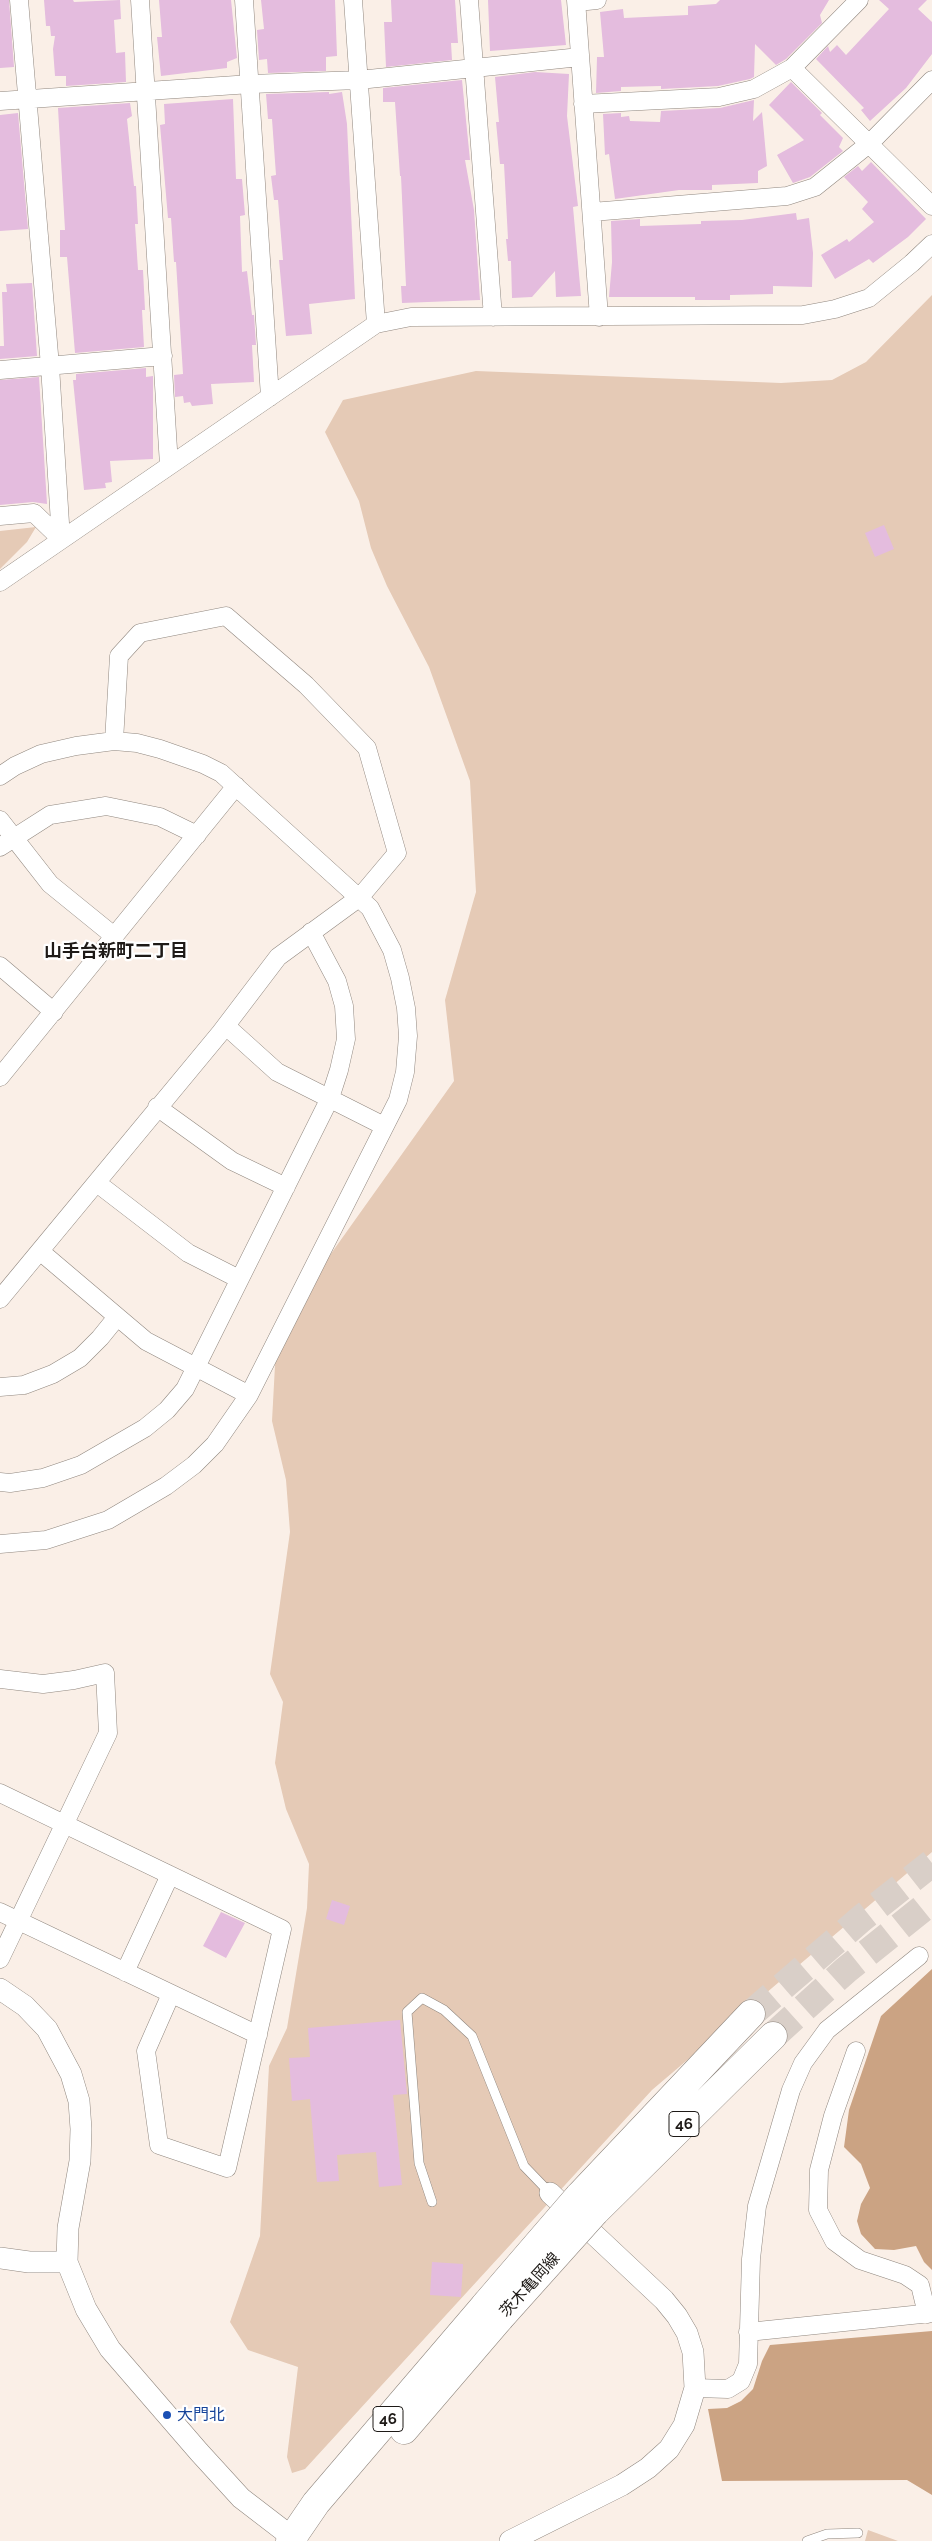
<!DOCTYPE html>
<meta charset="utf-8">
<style>
body{margin:0}
canvas{display:block;background:#faefe7}
</style>
<canvas width="932" height="2541"></canvas>
<script>
const ctx = document.querySelector('canvas').getContext('2d');
ctx.lineJoin = 'round';
function fill(path, color) {
  ctx.fillStyle = color;
  ctx.fill(path, 'evenodd');
}
function shape(rows) {
  const path = new Path2D();
  for (const r of rows) {
    path.moveTo(r[0], r[1]);
    for (let i = 2; i < r.length; i += 2) path.lineTo(r[i], r[i + 1]);
  }
  return path;
}
function trace(path, color, width, dash) {
  ctx.strokeStyle = color;
  ctx.lineWidth = width;
  ctx.lineCap = dash ? 'butt' : 'round';
  ctx.setLineDash(dash || []);
  ctx.stroke(path);
}
function drawText(font, color, halo, rows, align = 'center') {
  ctx.font = font + ' Raleway,"Noto Sans JP",sans-serif';
  ctx.lineWidth = 4.5;
  ctx.setLineDash([]);
  ctx.textBaseline = 'middle';
  ctx.strokeStyle = halo;
  ctx.fillStyle = color;
  for (const [text, x, y, turn = 0] of rows) {
    ctx.save();
    ctx.translate(x, y);
    ctx.rotate((+turn || 0) * Math.PI / 180);
    ctx.textAlign = isNaN(turn) ? turn : align;
    if (halo) ctx.strokeText(text, 0, 0);
    ctx.fillText(text, 0, 0);
    ctx.restore();
  }
}
const green = shape([
 [932,295,932,1852,652,2090,305,2469,292,2473,287,2457,298,2367,248,2350,230,2322,260,2236,269,2066,287,2028,307,1908,309,1864,286,1809,275,1763,283,1702,270,1674,290,1532,286,1480,272,1421,276,1347,303,1293,454,1081,445,1000,476,892,470,781,429,667,387,586,371,548,359,501,325,432,343,400,476,371,781,383,832,380,866,362],
 [36,527,27,542,0,569,0,531],
 [868,2530,898,2541,865,2541]
]);
const forest = shape([
 [932,1969,932,2270,924,2262,916,2246,894,2250,875,2249,861,2234,857,2221,861,2204,870,2188,861,2164,844,2147,849,2110,881,2016],
 [932,2331,932,2495,907,2480,722,2481,708,2409,727,2408,741,2401,753,2389,762,2361,770,2345]
]);
const building = shape([
 [0,0,9,0,14,67,0,68],
 [44,0,73,0,74,2,120,0,121,19,114,20,116,53,125,52,126,82,66,86,66,76,55,76,53,49,55,36,51,36,50,26,46,26],
 [159,0,231,0,237,58,227,62,227,68,161,76,157,37,162,37],
 [261,0,335,0,337,56,326,57,326,71,268,73,267,59,259,60,257,30,264,29],
 [391,0,455,0,458,43,451,43,452,60,386,67,384,22,392,22],
 [488,0,561,0,566,45,490,51],
 [720,0,829,0,820,15,822,23,786,59,776,65,755,44,754,77,750,79,718,86,661,89,661,86,621,87,621,91,596,93,597,57,604,57,600,12,623,9,624,18,688,15,688,6,716,4],
 [879,0,927,0,918,9,932,22,932,54,906,88,870,121,861,110,864,108,816,59,828,46,830,52,837,45,846,55,889,9],
 [535,72,569,74,567,116,578,206,573,207,581,296,556,297,555,271,532,297,512,298,511,261,508,261,506,239,508,239,504,164,500,164,496,122,499,122,495,77],
 [462,80,470,160,465,160,474,210,480,300,402,303,401,286,406,286,401,176,400,176,395,102,383,102,383,88],
 [791,82,822,113,820,115,843,138,839,147,843,151,810,177,793,183,777,155,804,140,769,105],
 [329,92,329,94,342,92,347,124,355,299,309,304,312,334,286,336,279,260,283,260,278,200,274,200,271,176,276,175,272,119,268,119,266,94],
 [233,99,236,179,242,179,245,215,240,216,242,272,247,271,252,315,254,315,256,345,252,345,254,382,211,384,213,404,192,406,190,402,184,403,183,396,175,397,174,375,183,374,176,262,174,262,171,218,168,218,160,125,165,124,164,104],
 [754,100,753,121,762,112,767,166,758,171,758,183,712,185,712,190,679,190,615,199,609,154,605,155,603,114,621,113,621,117,629,116,630,121,660,122,661,111,720,108],
 [130,103,132,116,127,119,134,186,136,186,138,224,135,224,138,270,143,270,145,310,142,310,144,347,75,353,67,257,60,257,60,230,65,230,58,108],
 [18,113,28,229,0,231,0,115],
 [871,162,926,219,908,237,873,263,869,259,835,279,821,255,847,239,849,242,874,222,862,209,868,202,844,177,858,166,862,171],
 [796,213,797,220,809,218,813,253,812,287,773,286,773,294,730,295,730,300,695,300,695,297,609,297,612,262,611,221,640,219,640,226,701,224,701,221,742,220],
 [32,283,37,356,0,359,0,346,4,346,2,292,7,292,6,284],
 [146,368,146,377,153,376,153,459,110,461,112,482,105,483,106,488,84,490,73,380,76,380,76,374],
 [39,377,47,504,33,502,0,505,0,380],
 [884,525,894,549,875,557,865,533],
 [332,1900,350,1906,344,1925,326,1919],
 [221,1912,245,1923,226,1958,203,1946],
 [400,2020,407,2094,393,2095,402,2185,379,2187,376,2152,337,2155,339,2181,317,2182,310,2099,292,2101,289,2058,310,2057,308,2028],
 [432,2262,463,2264,461,2297,430,2295]
]);
const primaryTunnel = shape([
 [751,2014,862,1918,932,1863],
 [773,2036,846,1970,932,1901]
]);
const service = shape([
 [432,2202,419,2163,407,2012,422,1998,444,2010,472,2036,524,2166,550,2193],
 [807,2541,827,2534,858,2533]
]);
const minor = shape([
 [19,0,50,366,61,539],
 [140,0,169,465],
 [244,0,270,397],
 [353,0,376,324],
 [469,0,493,317],
 [576,0,599,317],
 [577,2,597,0],
 [792,68,932,206],
 [0,101,251,84,359,80,580,57],
 [583,104,719,97,754,89,792,68,859,0],
 [592,212,787,196,815,187,870,143,932,80],
 [0,370,163,356],
 [0,516,34,513,61,539],
 [0,582,376,324,411,317,803,315,835,309,869,298,912,263,932,244],
 [0,776,15,766,41,754,76,746,114,741,137,743,160,749,203,764,221,773,370,908,392,950,400,978,406,1008,408,1036,405,1072,398,1100,249,1395,215,1444,194,1465,166,1486,108,1520,46,1540,0,1544],
 [0,820,50,884,114,936],
 [0,847,50,815,106,806,160,817,197,835],
 [0,966,54,1012],
 [226,1026,277,1072,384,1126],
 [0,1077,236,786],
 [157,1107,232,1161,286,1187],
 [97,1183,188,1253,239,1279],
 [41,1252,146,1341,249,1395],
 [0,1299,221,1032,278,957,360,897,397,853,367,748,306,685,226,616,140,633,119,656,114,741],
 [0,1387,24,1385,53,1374,80,1358,100,1338,117,1317],
 [0,1482,10,1483,43,1478,81,1465,145,1428,167,1410,185,1389,330,1098,339,1070,346,1039,344,1006,337,981,311,932],
 [0,1679,43,1684,74,1680,105,1673,108,1733,0,1959],
 [0,1793,282,1929,227,2168,159,2145,146,2051,171,1994],
 [0,1912,258,2035],
 [125,1972,170,1875],
 [856,2051,833,2116,819,2170,818,2210,834,2241,860,2260,905,2275,920,2285,927,2314],
 [748,2332,932,2313],
 [695,2388,728,2389,741,2381,748,2364,751,2259,757,2206,791,2090,803,2063,827,2030,919,1956]
]);
const tertiary = shape([
 [0,1989,25,2006,47,2029,71,2074,79,2101,81,2129,80,2161,68,2228,67,2262,86,2309,110,2349,199,2452,241,2498,297,2541],
 [0,2258,29,2262,67,2262],
 [510,2541,622,2485,648,2468,669,2449,684,2425,695,2388,693,2352,687,2333,677,2316,664,2300,550,2193]
]);
const primary = shape([
 [579,2196,751,2014],
 [595,2212,773,2036],
 [404,2430,500,2318],
 [290,2541,316,2503,486,2304]
]);
const primaryBridge = shape([
 [486,2304,579,2196],
 [500,2318,595,2212]
]);
const markers = [
 [167,2415,5,"#1a4fb4"]
];
const shields = [
 [684,2124,30],
 [388,2419,30]
];
const shieldNames = [
 ["46",684,2124],
 ["46",388,2419]
];
const streetNames = [
 ["茨木亀岡線",530,2285,-48]
];
const transitNames = [
 ["大門北",177,2415]
];
const neighbourhoodNames = [
 ["山手台新町二丁目",116,952]
];
fill(green, '#e5cab6');
fill(forest, '#cba383');
fill(building, '#e4bcde');
trace(primaryTunnel, '#d9cfc8', 28, [28, 14]);
trace(service, '#90877f', 10);
trace(minor, '#90877f', 19);
trace(tertiary, '#90877f', 22);
trace(primary, '#90877f', 29);
trace(service, '#fff', 9);
trace(minor, '#fff', 18);
trace(tertiary, '#fff', 21);
trace(primary, '#fff', 28);
trace(primaryBridge, '#90877f', 29, []);
trace(primaryBridge, '#fff', 28);
for (const [x, y, r, color] of markers) {
  const dot = new Path2D();
  dot.arc(x, y, r, 0, 2 * Math.PI);
  ctx.fillStyle = color;
  ctx.fill(dot);
  trace(dot, '#fff', 2);
}
for (const [x, y, w] of shields) {
  const box = new Path2D();
  box.roundRect(x - w / 2, y - 12.5, w, 25, 4);
  ctx.fillStyle = '#fff';
  ctx.fill(box);
  trace(box, '#1e1a17', 1);
}
drawText('bold 15px', '#1e1a17', null, shieldNames);
drawText('16px', '#1e1a17', '#fff', streetNames);
drawText('16px', '#164399', '#fff', transitNames, 'left');
drawText('bold 18px', '#1e1a17', '#fff', neighbourhoodNames);
</script>
